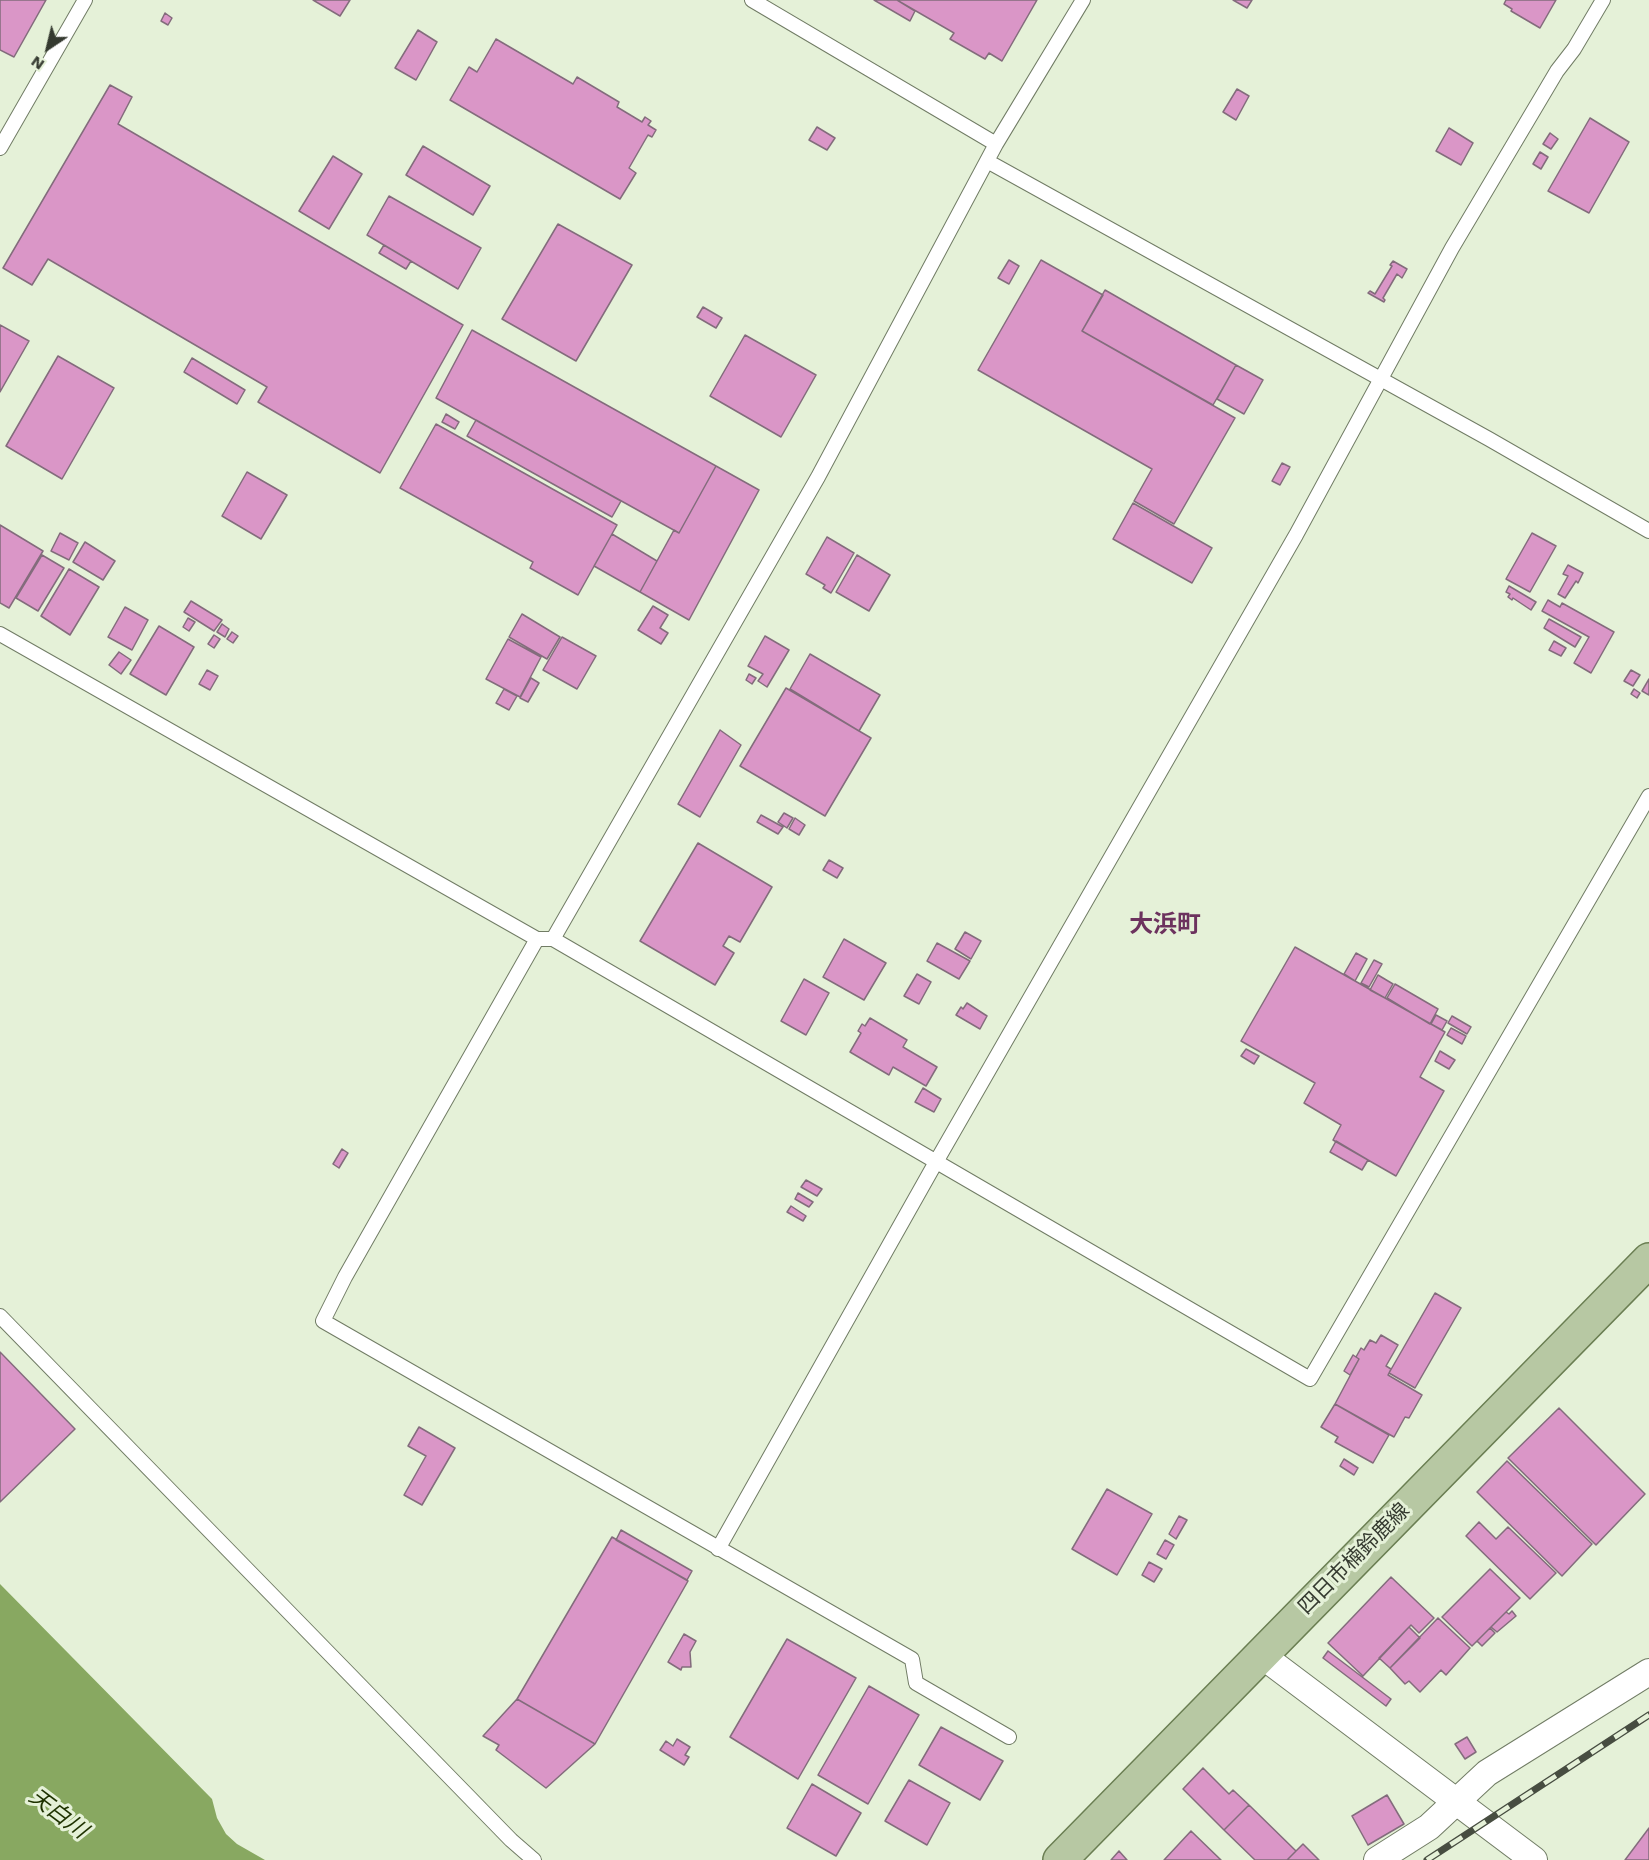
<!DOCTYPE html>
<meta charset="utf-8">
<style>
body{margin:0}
#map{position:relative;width:1649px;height:1860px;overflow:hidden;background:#e5f1d8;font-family:"Work Sans",sans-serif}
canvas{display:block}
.north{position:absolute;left:18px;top:18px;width:60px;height:60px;-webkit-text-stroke:4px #e5f1d8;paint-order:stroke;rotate:215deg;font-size:16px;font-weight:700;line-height:24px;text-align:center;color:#353a30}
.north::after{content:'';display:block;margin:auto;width:21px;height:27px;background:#353a30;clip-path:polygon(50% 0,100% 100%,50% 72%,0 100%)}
</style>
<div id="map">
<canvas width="1649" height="1860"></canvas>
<div class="north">N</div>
</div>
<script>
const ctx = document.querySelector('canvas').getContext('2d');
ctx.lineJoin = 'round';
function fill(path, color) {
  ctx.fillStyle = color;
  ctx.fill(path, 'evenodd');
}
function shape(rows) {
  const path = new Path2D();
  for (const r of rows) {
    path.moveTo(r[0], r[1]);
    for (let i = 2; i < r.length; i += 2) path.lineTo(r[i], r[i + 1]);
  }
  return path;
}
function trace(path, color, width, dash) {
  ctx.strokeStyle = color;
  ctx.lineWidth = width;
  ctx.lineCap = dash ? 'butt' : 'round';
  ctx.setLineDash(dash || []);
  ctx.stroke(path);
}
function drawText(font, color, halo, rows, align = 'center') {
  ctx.font = font + ' "Work Sans","Noto Sans JP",sans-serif';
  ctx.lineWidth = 6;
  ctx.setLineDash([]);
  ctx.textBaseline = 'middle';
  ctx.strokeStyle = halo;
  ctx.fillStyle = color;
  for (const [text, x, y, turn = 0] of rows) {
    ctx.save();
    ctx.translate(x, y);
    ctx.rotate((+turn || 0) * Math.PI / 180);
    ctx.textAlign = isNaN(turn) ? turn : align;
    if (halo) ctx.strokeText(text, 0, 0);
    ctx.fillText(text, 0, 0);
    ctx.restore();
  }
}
const water = shape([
 [0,1584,212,1799,217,1818,226,1834,237,1844,265,1860,0,1860]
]);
const building = shape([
 [0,0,46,0,14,57,0,50,0,0],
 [313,0,350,0,340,16,313,0],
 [874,0,897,0,915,11,910,21,874,0],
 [897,0,1037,0,1002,61,989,53,985,59,950,39,954,33,897,0],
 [1233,0,1252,0,1247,8,1233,0],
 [1506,0,1556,0,1540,28,1511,11,1512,9,1504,4,1506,0],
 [165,13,172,18,168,25,161,21,165,13],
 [418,30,437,42,416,80,395,68,418,30],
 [496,39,573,84,577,77,619,102,617,107,642,122,645,117,651,121,648,125,656,130,652,137,648,135,629,168,636,173,620,199,450,100,469,67,477,72,496,39],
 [110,85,132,97,118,124,463,325,380,473,258,402,267,387,48,259,32,285,3,268,110,85],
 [1237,89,1249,96,1236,120,1223,112,1237,89],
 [1590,118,1629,142,1589,213,1548,191,1590,118],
 [817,127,835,138,827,150,809,140,817,127],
 [1449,128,1473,143,1461,165,1436,151,1449,128],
 [1550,133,1558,139,1551,149,1543,144,1550,133],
 [423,146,490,186,473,215,406,175,423,146],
 [1540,152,1548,157,1541,169,1533,164,1540,152],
 [333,156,362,174,329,229,299,211,333,156],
 [389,196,481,248,458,289,367,235,389,196],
 [558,224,632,265,576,361,502,319,558,224],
 [384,245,411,261,406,269,379,253,384,245],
 [1009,260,1019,266,1009,284,998,278,1009,260],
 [1041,260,1103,295,1082,331,1235,418,1174,524,1134,501,1152,469,978,370,1041,260],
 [1393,261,1407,269,1402,278,1397,274,1383,298,1385,300,1384,302,1368,293,1370,291,1375,294,1392,266,1390,265,1393,261],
 [1105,290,1236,365,1213,405,1082,331,1105,290],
 [703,307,722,318,716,328,697,317,703,307],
 [0,325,29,341,0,392,0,325],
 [472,330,716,466,679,533,436,398,472,330],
 [745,335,816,375,781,437,710,396,745,335],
 [58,356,114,388,62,479,6,446,58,356],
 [192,358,245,390,237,404,184,372,192,358],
 [1236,365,1263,380,1244,414,1217,399,1236,365],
 [446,414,459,422,455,429,442,422,446,414],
 [476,420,621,501,612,517,467,436,476,420],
 [436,424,617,525,578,595,530,568,533,562,400,488,436,424],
 [1282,463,1290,467,1280,485,1272,481,1282,463],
 [716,466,759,490,689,620,640,592,674,530,679,533,716,466],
 [247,472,287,495,261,539,222,516,247,472],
 [1133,503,1212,548,1192,583,1113,539,1133,503],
 [0,525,43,551,9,608,0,603,0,525],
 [60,533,78,543,69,560,51,551,60,533],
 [1532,533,1556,546,1530,592,1506,579,1532,533],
 [612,534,657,561,640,592,594,566,612,534],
 [827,537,854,553,831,593,823,588,825,585,806,574,827,537],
 [85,542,115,561,103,580,73,562,85,542],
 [42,555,64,568,38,611,16,598,42,555],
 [857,555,890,575,869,611,836,592,857,555],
 [1568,565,1583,573,1578,583,1576,581,1565,598,1558,594,1568,576,1563,574,1568,565],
 [69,569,99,587,70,635,41,616,69,569],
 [1509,586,1536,602,1531,610,1513,598,1512,600,1508,597,1510,594,1506,592,1509,586],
 [1548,600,1560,607,1562,603,1614,632,1591,673,1574,663,1589,637,1542,611,1548,600],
 [191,601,222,620,214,631,184,612,191,601],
 [653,606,668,615,660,628,668,633,661,644,638,630,653,606],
 [125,607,148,620,132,650,108,637,125,607],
 [522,614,560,637,547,659,509,637,522,614],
 [188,618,195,622,189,631,183,627,188,618],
 [1549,619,1581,637,1575,647,1544,628,1549,619],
 [222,624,229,629,225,637,217,632,222,624],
 [159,626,194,647,166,695,130,674,159,626],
 [232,632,238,636,233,643,227,639,232,632],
 [214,635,220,639,214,648,208,644,214,635],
 [765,636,789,650,767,687,758,681,763,674,748,666,765,636],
 [562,637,596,656,577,689,543,670,562,637],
 [508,639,541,657,520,697,486,679,508,639],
 [1554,641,1566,648,1561,656,1549,650,1554,641],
 [119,652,131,660,121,674,109,665,119,652],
 [810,654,880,695,859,731,790,689,810,654],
 [207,670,218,676,210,690,199,684,207,670],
 [1631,670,1640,675,1633,686,1624,681,1631,670],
 [749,674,756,678,752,684,746,680,749,674],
 [531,678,539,683,528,702,520,698,531,678],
 [1649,679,1649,695,1642,691,1649,679],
 [786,688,871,738,825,816,740,766,786,688],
 [504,689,517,696,509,710,496,703,504,689],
 [1634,689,1640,693,1637,698,1631,694,1634,689],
 [720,730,741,745,700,817,678,804,720,730],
 [784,813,793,818,787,828,778,822,784,813],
 [761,815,783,827,778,834,757,822,761,815],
 [795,818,805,825,799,835,789,829,795,818],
 [698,843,772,887,740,942,729,936,723,946,734,953,715,985,640,941,698,843],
 [829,860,843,868,837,878,823,870,829,860],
 [965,932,981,941,971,959,955,949,965,932],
 [844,939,886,963,864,1000,823,977,844,939],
 [937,943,970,961,959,979,927,961,937,943],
 [1295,947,1445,1032,1420,1077,1444,1091,1396,1176,1333,1140,1341,1125,1304,1103,1315,1083,1241,1041,1295,947],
 [1356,953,1367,959,1355,981,1344,974,1356,953],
 [1374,960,1382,964,1369,987,1361,983,1374,960],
 [917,974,931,982,919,1004,904,996,917,974],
 [1378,975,1393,984,1385,998,1370,990,1378,975],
 [804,979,829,993,806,1035,781,1021,804,979],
 [1395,984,1438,1009,1430,1024,1387,998,1395,984],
 [967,1003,987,1016,980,1029,956,1015,961,1007,963,1009,967,1003],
 [1436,1015,1447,1021,1442,1030,1431,1024,1436,1015],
 [1452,1016,1471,1027,1467,1034,1448,1023,1452,1016],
 [870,1018,907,1040,903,1047,937,1067,926,1086,893,1067,889,1075,850,1052,861,1033,858,1031,862,1024,865,1026,870,1018],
 [1451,1028,1466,1036,1462,1044,1447,1035,1451,1028],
 [1246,1049,1259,1056,1254,1064,1241,1056,1246,1049],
 [1440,1051,1455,1060,1449,1069,1435,1061,1440,1051],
 [923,1088,941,1099,934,1112,915,1102,923,1088],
 [1336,1141,1368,1160,1362,1170,1330,1152,1336,1141],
 [342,1149,348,1153,339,1168,333,1164,342,1149],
 [806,1180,822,1189,817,1196,801,1187,806,1180],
 [798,1193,813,1202,809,1207,795,1199,798,1193],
 [791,1206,806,1216,803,1221,787,1212,791,1206],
 [1435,1293,1461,1308,1415,1388,1389,1373,1435,1293],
 [1381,1335,1398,1345,1386,1366,1391,1369,1388,1375,1422,1395,1409,1418,1405,1417,1394,1437,1335,1404,1359,1359,1356,1357,1361,1348,1364,1350,1370,1340,1376,1343,1381,1335],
 [0,1352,75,1429,0,1502,0,1352],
 [1353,1355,1359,1359,1350,1375,1344,1371,1353,1355],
 [1335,1404,1389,1435,1373,1463,1335,1442,1338,1437,1321,1427,1335,1404],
 [1559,1408,1645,1494,1596,1545,1508,1458,1559,1408],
 [419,1427,455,1448,422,1505,404,1495,426,1456,408,1446,419,1427],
 [1344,1459,1358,1468,1354,1475,1340,1466,1344,1459],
 [1507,1461,1592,1544,1562,1576,1477,1492,1507,1461],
 [1107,1489,1152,1514,1117,1575,1072,1549,1107,1489],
 [1179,1516,1187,1520,1176,1539,1169,1534,1179,1516],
 [1479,1522,1496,1539,1508,1527,1556,1573,1530,1599,1466,1536,1479,1522],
 [621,1530,692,1571,687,1580,616,1540,621,1530],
 [612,1537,688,1581,595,1744,517,1699,612,1537],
 [1165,1540,1174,1545,1166,1559,1157,1554,1165,1540],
 [1149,1562,1162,1569,1154,1582,1142,1575,1149,1562],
 [1490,1569,1520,1598,1472,1646,1442,1617,1490,1569],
 [1391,1577,1434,1618,1419,1633,1411,1625,1363,1676,1328,1643,1391,1577],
 [1512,1611,1516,1616,1497,1632,1491,1627,1506,1612,1509,1614,1512,1611],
 [1438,1618,1470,1648,1446,1675,1441,1670,1420,1692,1409,1681,1405,1684,1390,1668,1438,1618],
 [1409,1627,1420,1638,1390,1668,1379,1658,1409,1627],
 [1490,1628,1495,1633,1482,1646,1477,1641,1490,1628],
 [684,1634,696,1641,690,1652,691,1667,682,1667,681,1670,668,1662,684,1634],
 [787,1639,856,1678,798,1779,730,1737,787,1639],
 [1328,1651,1391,1699,1386,1706,1323,1658,1328,1651],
 [869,1686,919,1715,868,1804,818,1775,869,1686],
 [517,1699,595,1744,546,1788,496,1750,499,1745,483,1736,517,1699],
 [941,1727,1003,1761,980,1800,919,1765,941,1727],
 [1467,1737,1476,1752,1465,1759,1455,1744,1467,1737],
 [677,1739,690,1747,685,1755,689,1757,684,1765,660,1750,666,1741,673,1746,677,1739],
 [1203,1768,1229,1794,1233,1790,1249,1805,1224,1830,1183,1789,1203,1768],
 [909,1780,950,1803,927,1845,885,1821,909,1780],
 [812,1784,861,1813,836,1856,787,1828,812,1784],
 [1387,1795,1404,1824,1368,1845,1352,1816,1387,1795],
 [1249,1805,1296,1851,1287,1860,1255,1860,1224,1830,1249,1805],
 [1649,1828,1649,1860,1625,1860,1649,1828],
 [1191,1831,1221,1860,1164,1860,1191,1831],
 [1303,1844,1319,1860,1287,1860,1303,1844],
 [1119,1851,1127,1860,1111,1860,1119,1851]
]);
const lane = shape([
 [752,0,996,144],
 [0,148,85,0],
 [987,161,1489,439,1649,531],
 [0,634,537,939,553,939,1310,1379,1649,796],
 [537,939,345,1277,323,1321,912,1659,916,1683,1009,1737],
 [553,939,818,477,996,144,1083,0],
 [0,1316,511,1840,534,1860],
 [718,1549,936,1162,1296,535,1452,248,1557,71,1574,49,1603,0]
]);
const street = shape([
 [1260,1654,1534,1860],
 [1377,1860,1429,1827,1487,1773,1649,1672]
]);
const primary = shape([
 [1060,1860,1649,1260]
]);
const rail = shape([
 [1427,1860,1649,1715]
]);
const streetNames = [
 ["四日市楠鈴鹿線",1354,1559,-45]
];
const waterNames = [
 ["天白川",58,1814,37]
];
const quarterNames = [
 ["大浜町",1165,925]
];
fill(water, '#88a861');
fill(building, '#da96c7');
trace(building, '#836c7c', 1.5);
trace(lane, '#717c65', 16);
trace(street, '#717c65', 28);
trace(primary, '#6a7e52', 36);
trace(lane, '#fff', 14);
trace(street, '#fff', 26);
trace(primary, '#b7c8a3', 33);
trace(rail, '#474d41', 7);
trace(rail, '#e5f1d8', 4.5, [14]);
drawText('21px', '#353a30', '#e5f1d8', streetNames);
drawText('italic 22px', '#1e3200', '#e5f1d8', waterNames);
drawText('bold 24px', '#6c325e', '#e5f1d8', quarterNames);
</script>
